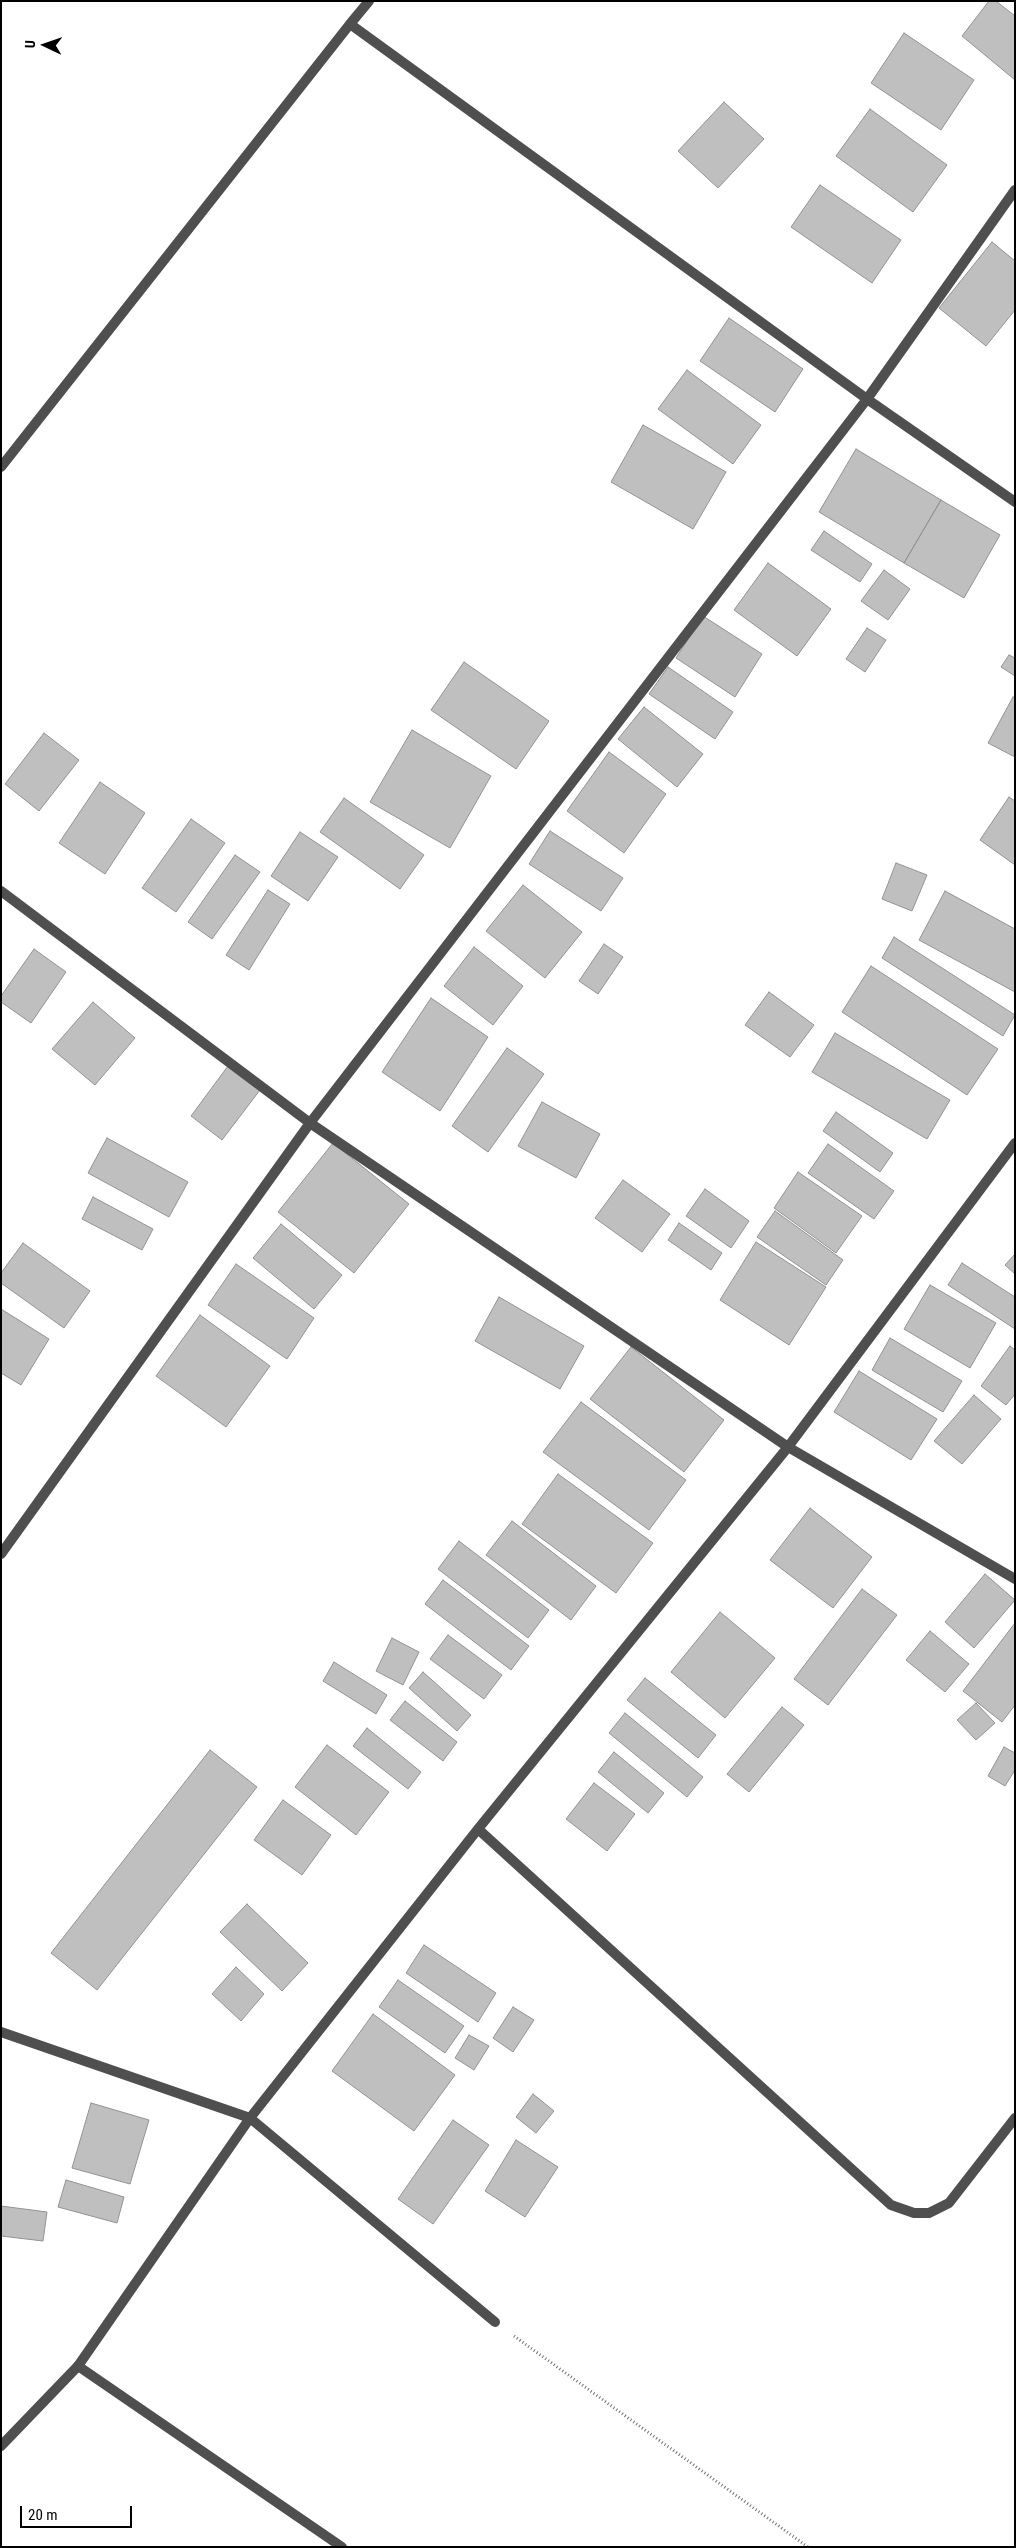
<!DOCTYPE html>
<style>
body{margin:0}
#map{position:relative;width:1016px;height:2548px;overflow:hidden;background:#fff;font-family:"Roboto Condensed",sans-serif}
canvas{display:block}
.frame{position:absolute;inset:0;border:2px solid #000;pointer-events:none}
.north{position:absolute;left:20px;top:20px;width:50px;height:50px;-webkit-text-stroke:4px #fff;paint-order:stroke;rotate:273deg;font-size:14px;font-weight:700;line-height:20px;text-align:center;color:#000}
.north::after{content:'';display:block;margin:auto;width:18px;height:22px;background:#000;clip-path:polygon(50% 0,100% 100%,50% 72%,0 100%)}
.scale{position:absolute;left:20px;top:2506px;width:112px;height:22px;box-sizing:border-box;border:2px solid #000;border-top:0;padding-left:6px;font-size:15px;line-height:18px;white-space:nowrap;color:#000;-webkit-text-stroke:4px #fff;paint-order:stroke}
</style>
<div id="map">
<canvas width="1016" height="2548"></canvas>
<div class="frame"></div>
<div class="north">U</div>
<div class="scale">20 m</div>
</div>
<script>
const ctx = document.querySelector('canvas').getContext('2d');
ctx.lineJoin = 'round';
function fill(path, color) {
  ctx.fillStyle = color;
  ctx.fill(path, 'evenodd');
}
function shape(rows) {
  const path = new Path2D();
  for (const r of rows) {
    path.moveTo(r[0], r[1]);
    for (let i = 2; i < r.length; i += 2) path.lineTo(r[i], r[i + 1]);
  }
  return path;
}
function trace(path, color, width, dash) {
  ctx.strokeStyle = color;
  ctx.lineWidth = width;
  ctx.lineCap = dash ? 'butt' : 'round';
  ctx.setLineDash(dash || []);
  ctx.stroke(path);
}
const building = shape([
 [989,1,996,1,1015,16,1015,80,962,36,989,1],
 [904,33,974,80,941,130,871,83,904,33],
 [724,102,764,139,718,188,678,151,724,102],
 [870,109,947,165,913,212,836,156,870,109],
 [820,185,901,240,872,283,791,227,820,185],
 [992,242,1015,261,1015,310,986,346,939,308,992,242],
 [729,318,803,369,775,412,700,361,729,318],
 [687,370,761,425,733,464,658,409,687,370],
 [643,425,726,472,693,529,611,482,643,425],
 [856,449,941,500,904,563,819,512,856,449],
 [941,500,1000,535,964,598,904,563,941,500],
 [824,531,872,564,860,582,811,550,824,531],
 [768,563,831,609,797,656,734,610,768,563],
 [884,570,910,589,888,620,861,601,884,570],
 [703,616,762,654,735,697,676,658,703,616],
 [867,628,886,640,865,672,846,659,867,628],
 [1009,655,1015,658,1015,676,1001,667,1009,655],
 [464,662,549,721,516,769,431,710,464,662],
 [668,667,733,712,715,739,649,694,668,667],
 [1013,697,1015,698,1015,757,988,743,1013,697],
 [644,707,703,754,677,787,618,739,644,707],
 [412,730,491,776,450,848,370,802,412,730],
 [44,733,79,760,39,811,5,784,44,733],
 [609,752,666,794,624,853,567,811,609,752],
 [100,782,145,813,105,874,59,843,100,782],
 [1009,797,1015,801,1015,865,980,840,1009,797],
 [344,798,424,855,400,889,320,832,344,798],
 [191,819,225,843,176,912,142,888,191,819],
 [550,831,623,878,601,911,529,864,550,831],
 [300,832,338,857,308,901,271,876,300,832],
 [235,855,260,872,212,939,188,922,235,855],
 [896,863,927,875,912,911,882,899,896,863],
 [523,885,582,932,545,978,486,931,523,885],
 [268,890,290,904,249,970,226,955,268,890],
 [945,891,1015,929,1015,992,919,940,945,891],
 [894,937,1015,1015,1003,1036,882,958,894,937],
 [604,944,623,957,598,994,579,981,604,944],
 [474,947,523,986,493,1025,444,986,474,947],
 [34,949,66,972,31,1023,1,1002,1,996,34,949],
 [871,966,998,1049,967,1095,842,1012,871,966],
 [769,992,814,1025,790,1057,745,1025,769,992],
 [431,998,488,1037,440,1111,382,1072,431,998],
 [93,1002,135,1038,95,1085,52,1049,93,1002],
 [835,1033,950,1100,927,1139,812,1072,835,1033],
 [507,1048,544,1074,488,1152,452,1126,507,1048],
 [228,1066,260,1090,222,1140,191,1116,228,1066],
 [542,1102,600,1134,576,1178,518,1146,542,1102],
 [836,1112,893,1153,880,1172,823,1131,836,1112],
 [107,1138,188,1182,169,1217,88,1173,107,1138],
 [333,1143,409,1204,354,1273,278,1212,333,1143],
 [828,1144,894,1191,874,1219,808,1173,828,1144],
 [798,1172,862,1216,836,1253,774,1208,798,1172],
 [623,1180,670,1214,642,1252,595,1218,623,1180],
 [705,1189,749,1221,731,1248,686,1216,705,1189],
 [93,1197,153,1229,142,1250,82,1219,93,1197],
 [775,1211,843,1260,826,1285,757,1237,775,1211],
 [679,1223,722,1253,711,1270,668,1240,679,1223],
 [281,1224,342,1275,314,1309,253,1258,281,1224],
 [756,1242,826,1287,789,1345,720,1300,756,1242],
 [23,1243,90,1291,64,1328,1,1283,1,1273,23,1243],
 [1015,1254,1015,1274,1005,1265,1015,1254],
 [962,1263,1015,1297,1015,1329,948,1285,962,1263],
 [236,1264,314,1318,287,1359,208,1305,236,1264],
 [930,1285,996,1323,970,1368,904,1329,930,1285],
 [499,1297,584,1346,560,1389,475,1341,499,1297],
 [1,1309,49,1339,21,1385,1,1373,1,1309],
 [200,1315,270,1366,226,1427,156,1376,200,1315],
 [890,1338,962,1381,943,1412,872,1370,890,1338],
 [1010,1346,1015,1350,1015,1394,1006,1405,981,1386,1010,1346],
 [631,1347,724,1420,684,1472,590,1399,631,1347],
 [859,1371,937,1419,911,1460,834,1412,859,1371],
 [974,1395,1001,1419,962,1464,934,1441,974,1395],
 [581,1402,686,1480,649,1530,543,1452,581,1402],
 [558,1474,653,1543,616,1593,522,1524,558,1474],
 [810,1508,872,1557,833,1608,770,1560,810,1508],
 [512,1521,596,1586,571,1620,486,1555,512,1521],
 [459,1541,549,1610,528,1638,438,1569,459,1541],
 [985,1574,1015,1600,974,1648,945,1622,985,1574],
 [443,1580,529,1646,511,1670,425,1604,443,1580],
 [862,1589,897,1615,828,1705,794,1679,862,1589],
 [720,1612,775,1658,725,1718,671,1672,720,1612],
 [1015,1623,1015,1705,1002,1722,963,1691,1015,1623],
 [930,1631,969,1664,945,1692,906,1660,930,1631],
 [448,1635,502,1675,484,1699,430,1659,448,1635],
 [392,1638,419,1652,403,1685,376,1671,392,1638],
 [334,1662,387,1695,376,1714,323,1681,334,1662],
 [423,1672,471,1715,457,1731,409,1688,423,1672],
 [645,1678,716,1735,698,1758,627,1700,645,1678],
 [405,1701,457,1742,443,1761,390,1720,405,1701],
 [976,1703,995,1723,976,1740,957,1720,976,1703],
 [782,1707,804,1725,749,1792,727,1774,782,1707],
 [625,1713,703,1777,687,1797,609,1733,625,1713],
 [367,1728,421,1772,408,1789,353,1746,367,1728],
 [327,1745,389,1792,356,1835,295,1787,327,1745],
 [1004,1747,1015,1753,1015,1770,1005,1786,988,1776,1004,1747],
 [210,1750,257,1787,97,1990,51,1953,210,1750],
 [614,1752,664,1793,648,1813,598,1772,614,1752],
 [594,1783,635,1814,607,1851,566,1819,594,1783],
 [283,1800,331,1835,302,1875,254,1840,283,1800],
 [247,1904,308,1963,282,1991,220,1932,247,1904],
 [424,1945,496,1993,478,2022,406,1973,424,1945],
 [236,1967,264,1994,241,2021,212,1994,236,1967],
 [398,1980,464,2026,445,2053,379,2007,398,1980],
 [513,2007,534,2020,513,2052,493,2038,513,2007],
 [373,2014,455,2075,414,2131,332,2071,373,2014],
 [469,2035,489,2046,474,2070,455,2058,469,2035],
 [533,2094,554,2111,536,2133,516,2117,533,2094],
 [91,2103,149,2120,130,2184,72,2168,91,2103],
 [453,2120,489,2145,433,2224,398,2199,453,2120],
 [516,2140,558,2167,525,2217,485,2191,516,2140],
 [66,2180,124,2197,117,2223,58,2207,66,2180],
 [1,2206,47,2212,43,2241,1,2236,1,2206]
]);
const path = shape([
 [514,2336,808,2547]
]);
const lane = shape([
 [78,2366,342,2547]
]);
const street = shape([
 [350,24,369,1],
 [1,467,350,24,867,399,1015,502],
 [1,891,310,1123,788,1447,1015,1579],
 [1,1554,310,1123,867,399,1015,190],
 [478,1829,891,2205,914,2213,929,2213,949,2203,1015,2118],
 [1,2032,250,2118,495,2322],
 [1,2446,78,2366,250,2118,478,1829,788,1447,1015,1143]
]);
fill(building, '#bfbfbf');
trace(building, '#939393', 1);
trace(path, '#717171', 3, [1, 2.5]);
trace(lane, '#4f4f4f', 10);
trace(street, '#4f4f4f', 10);
</script>
